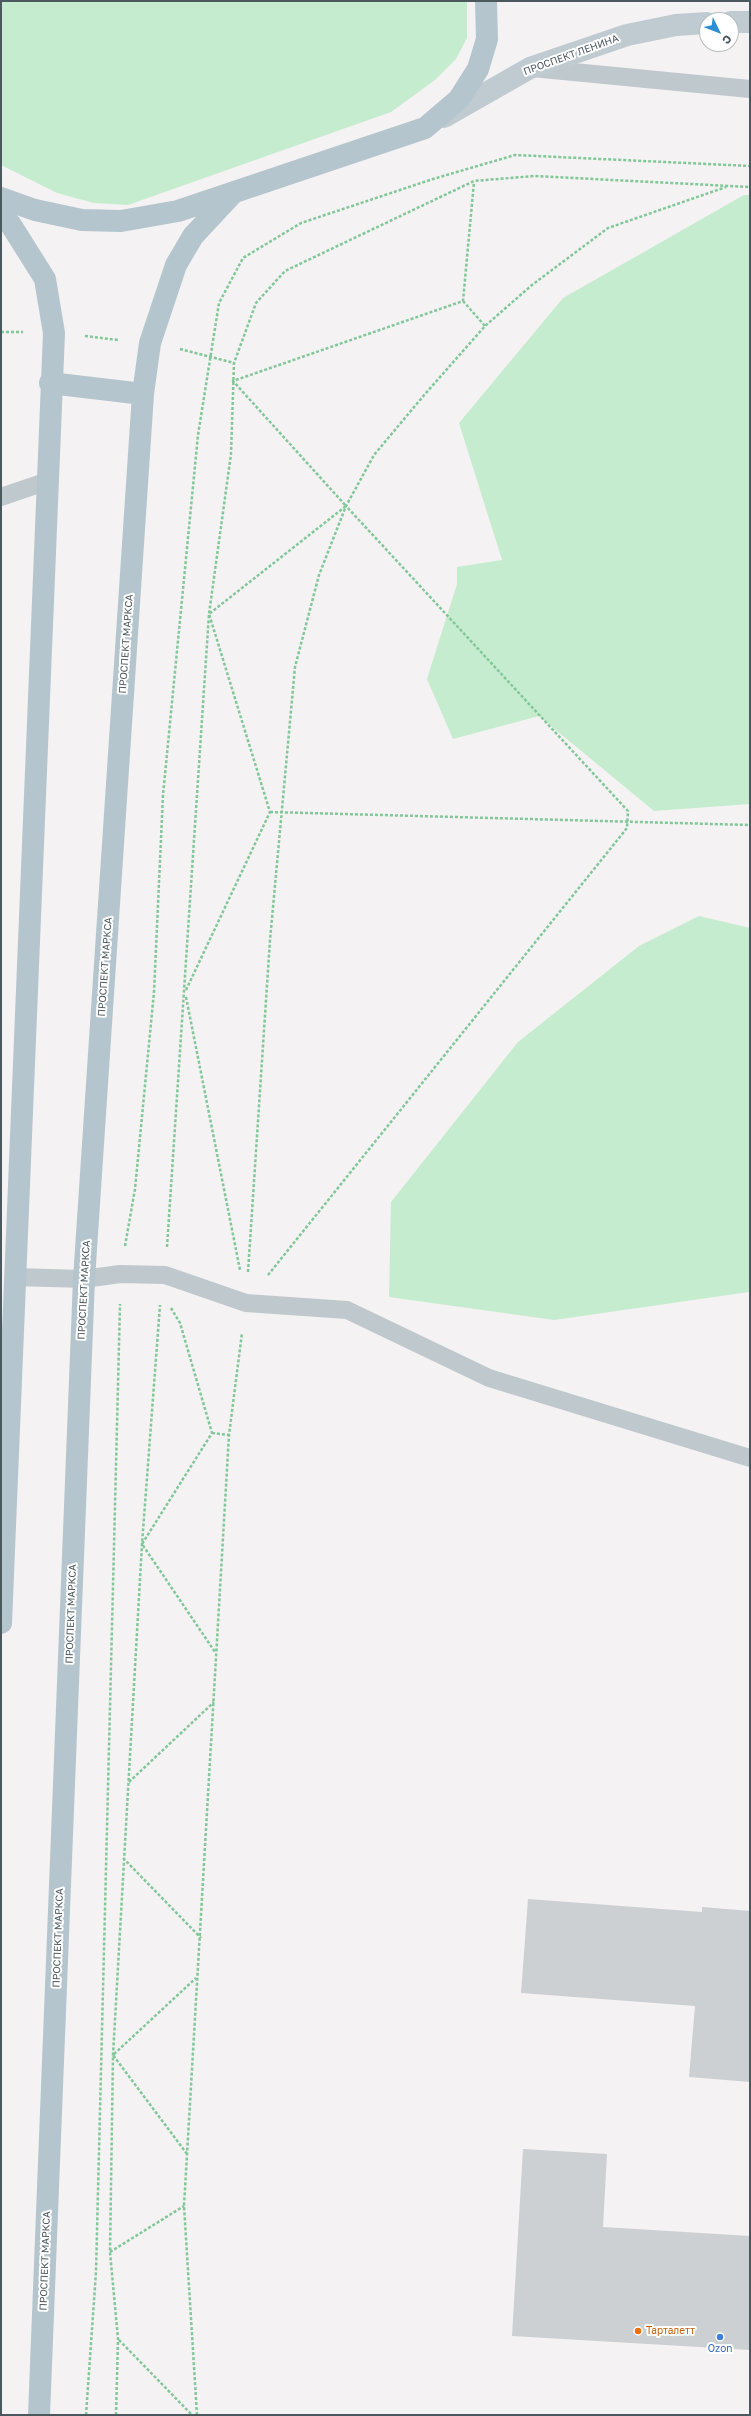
<!DOCTYPE html>
<meta charset="utf-8">
<style>
body{margin:0}
#map{position:relative;width:751px;height:2416px;overflow:hidden;background:#f4f2f2;font-family:"Golos Text",sans-serif}
canvas{display:block}
.frame{position:absolute;inset:0;border:2px solid #4b585d;pointer-events:none}
.north{position:absolute;left:699px;top:12px;width:40px;height:40px;box-sizing:border-box;background:#fff;border:1px solid #b7bcbe;border-radius:50%;rotate:133deg;font-size:11px;font-weight:700;line-height:16px;text-align:center;color:#4b585d}
.north::after{content:'';display:block;margin:auto;width:14px;height:18px;background:#2d8fd3;clip-path:polygon(50% 0,100% 100%,50% 72%,0 100%)}
</style>
<div id="map">
<canvas width="751" height="2416"></canvas>
<div class="frame"></div>
<div class="north">С</div>
</div>
<script>
const ctx = document.querySelector('canvas').getContext('2d');
ctx.lineJoin = 'round';
function fill(path, color) {
  ctx.fillStyle = color;
  ctx.fill(path, 'evenodd');
}
function shape(rows) {
  const path = new Path2D();
  for (const r of rows) {
    path.moveTo(r[0], r[1]);
    for (let i = 2; i < r.length; i += 2) path.lineTo(r[i], r[i + 1]);
  }
  return path;
}
function trace(path, color, width, dash) {
  ctx.strokeStyle = color;
  ctx.lineWidth = width;
  ctx.lineCap = dash ? 'butt' : 'round';
  ctx.setLineDash(dash || []);
  ctx.stroke(path);
}
function drawText(font, color, halo, rows, align = 'center') {
  ctx.font = font + ' "Golos Text",sans-serif';
  ctx.lineWidth = 4;
  ctx.setLineDash([]);
  ctx.textBaseline = 'middle';
  ctx.strokeStyle = halo;
  ctx.fillStyle = color;
  for (const [text, x, y, turn = 0] of rows) {
    ctx.save();
    ctx.translate(x, y);
    ctx.rotate((+turn || 0) * Math.PI / 180);
    ctx.textAlign = isNaN(turn) ? turn : align;
    if (halo) ctx.strokeText(text, 0, 0);
    ctx.fillText(text, 0, 0);
    ctx.restore();
  }
}
const green = shape([
 [1,1,467,1,467,38,456,59,435,80,391,112,128,205,94,203,57,193,1,165],
 [744,195,750,195,750,804,654,811,539,716,453,739,427,679,457,584,457,567,502,560,459,423,563,298],
 [699,916,750,928,749,1292,554,1320,389,1297,391,1202,518,1042,639,946]
]);
const building = shape([
 [528,1899,702,1912,702,1907,750,1911,750,2082,689,2077,695,2006,521,1993],
 [523,2149,607,2154,603,2227,750,2236,750,2350,512,2336]
]);
const path = shape([
 [463,301,485,326],
 [1,332,23,332],
 [85,336,118,340],
 [180,349,234,363],
 [270,812,750,825],
 [186,990,270,812,209,614,346,506,233,381,463,301,474,182],
 [186,997,240,1270],
 [125,1246,135,1189,154,992,163,795,198,435,219,303,243,258,301,223,433,179,515,155,750,166],
 [167,1247,209,614,231,454,234,363,256,303,285,271,474,181,534,176,750,187],
 [248,1272,270,940,295,667,319,575,346,506,374,455,425,394,485,326,532,285,608,228,726,187],
 [268,1275,627,828,628,811,346,506],
 [171,1308,180,1323,212,1433,142,1544,215,1652],
 [212,1433,229,1435],
 [129,1782,214,1702],
 [123,1858,201,1938],
 [187,2154,113,2055,196,1978],
 [110,2252,184,2206],
 [119,2340,192,2415],
 [86,2415,96,2272,120,1304],
 [116,2415,118,2339,110,2252,113,2055,142,1544,160,1305],
 [197,2415,184,2206,229,1435,242,1333]
]);
const lane = shape([
 [532,68,750,89],
 [1,497,48,481],
 [14,1277,84,1279,120,1274,165,1275,246,1303,347,1310,489,1378,750,1458]
]);
const secondary = shape([
 [731,22,750,22],
 [444,117,530,68,627,35,676,25,707,23]
]);
const primary = shape([
 [1,198,35,210,82,220,121,221,178,211,425,128,459,99,478,69,487,39,486,1],
 [1,213,11,225,45,279,54,333,1,1623],
 [50,383,143,394],
 [39,2415,84,1279,143,394,150,343,176,265,193,236,234,192]
]);
const markers = [
 [638,2331,4,"#e8710a"],
 [720,2337,4,"#3f7fe0"]
];
const streetNames = [
 ["ПРОСПЕКТ ЛЕНИНА",571,55,-20],
 ["ПРОСПЕКТ МАРКСА",126,644,-86],
 ["ПРОСПЕКТ МАРКСА",105,967,-86],
 ["ПРОСПЕКТ МАРКСА",84,1290,-87],
 ["ПРОСПЕКТ МАРКСА",71,1614,-88],
 ["ПРОСПЕКТ МАРКСА",58,1938,-88],
 ["ПРОСПЕКТ МАРКСА",45,2261,-88]
];
const foodNames = [
 ["Тарталетт",646,2331]
];
const shopNames = [
 ["Ozon",720,2349]
];
fill(green, '#c6eccf');
fill(building, '#ccd0d3');
trace(path, '#81c799', 2.5, [3, 2]);
trace(lane, '#bfc8cd', 18);
trace(secondary, '#c0cbd1', 22);
trace(primary, '#b5c5cd', 22);
for (const [x, y, r, color] of markers) {
  const dot = new Path2D();
  dot.arc(x, y, r, 0, 2 * Math.PI);
  ctx.fillStyle = color;
  ctx.fill(dot);
  trace(dot, '#fff', 1.5);
}
drawText('10px', '#4b585d', '#fff', streetNames);
drawText('10px', '#c56008', '#fff', foodNames, 'left');
drawText('10px', '#366cbe', '#fff', shopNames);
</script>
